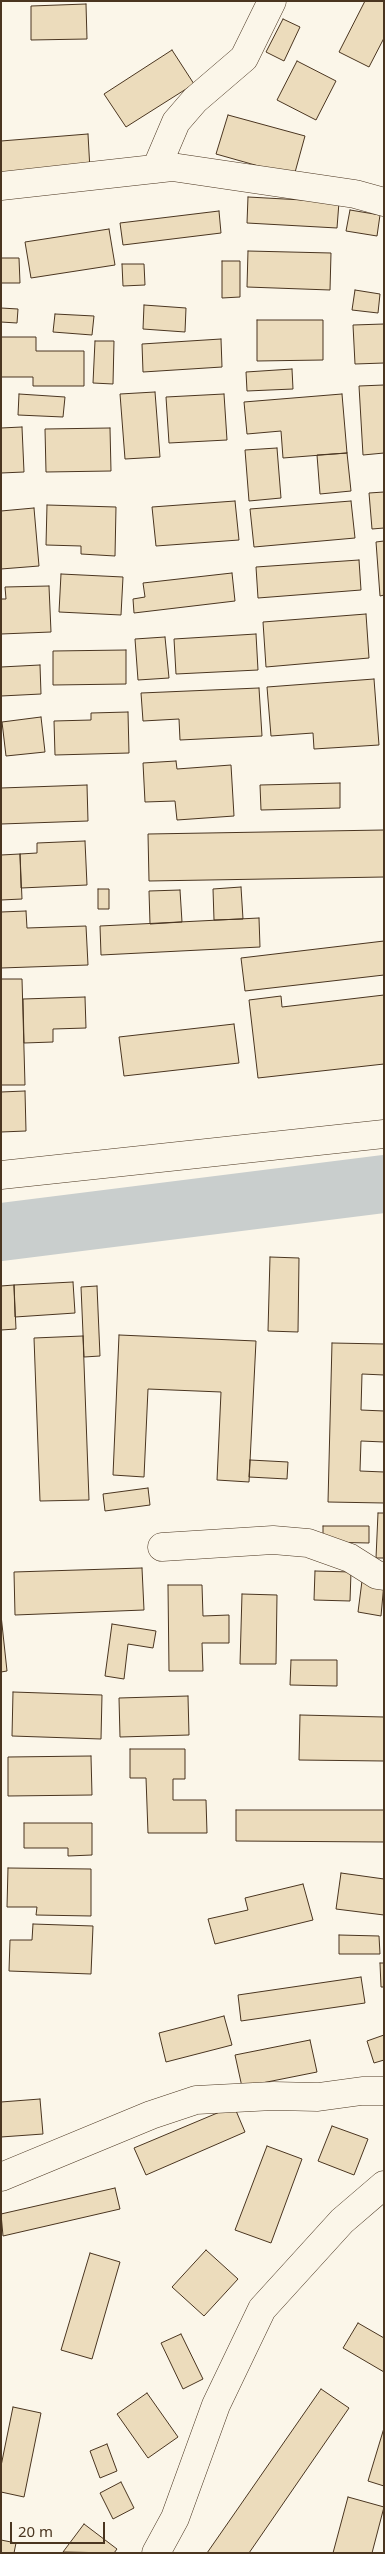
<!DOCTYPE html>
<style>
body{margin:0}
#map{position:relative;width:385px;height:2554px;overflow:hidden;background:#fbf6e9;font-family:"Noto Sans",sans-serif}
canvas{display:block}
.frame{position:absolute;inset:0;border:2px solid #4a3520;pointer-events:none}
.scale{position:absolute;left:10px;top:2522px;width:95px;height:22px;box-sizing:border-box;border:2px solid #4a3520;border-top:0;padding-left:6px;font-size:15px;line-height:18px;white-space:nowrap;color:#4a3520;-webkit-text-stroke:4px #fbf6e9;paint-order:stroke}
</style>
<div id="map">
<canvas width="385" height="2554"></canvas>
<div class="frame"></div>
<div class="scale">20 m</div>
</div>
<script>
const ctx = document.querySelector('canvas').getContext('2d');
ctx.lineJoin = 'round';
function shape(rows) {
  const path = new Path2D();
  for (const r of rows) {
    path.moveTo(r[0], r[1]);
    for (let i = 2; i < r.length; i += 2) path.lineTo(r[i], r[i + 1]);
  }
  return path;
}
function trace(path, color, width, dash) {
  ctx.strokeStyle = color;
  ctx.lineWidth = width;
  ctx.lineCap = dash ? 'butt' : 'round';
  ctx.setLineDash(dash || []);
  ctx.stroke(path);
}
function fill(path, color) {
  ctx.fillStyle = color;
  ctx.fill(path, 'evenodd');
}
const river = shape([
 [1,1232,384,1184]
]);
const building = shape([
 [365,1,384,1,384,38,369,67,339,52,365,1],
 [86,4,87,39,31,40,31,6,86,4],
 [283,19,300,27,284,61,266,52,283,19],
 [172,50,194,84,126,127,104,94,172,50],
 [297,61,336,81,316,120,277,100,297,61],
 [228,115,305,136,294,176,216,154,228,115],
 [88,134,90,170,1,176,1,141,88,134],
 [248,197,339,202,337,228,247,223,248,197],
 [350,210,380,215,377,236,346,231,350,210],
 [219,211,221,233,123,245,120,223,219,211],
 [109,229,115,265,31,278,25,242,109,229],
 [248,251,331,253,330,290,247,287,248,251],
 [1,258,19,258,20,283,1,283,1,258],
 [222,261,240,261,240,297,222,298,222,261],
 [122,264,144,264,145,285,123,286,122,264],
 [355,290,380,294,378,313,352,310,355,290],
 [144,305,186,308,185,332,143,329,144,305],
 [1,308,18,309,17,323,1,322,1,308],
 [55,314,94,316,92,335,53,332,55,314],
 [257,320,323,320,323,360,257,361,257,320],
 [384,324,384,363,355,364,353,325,384,324],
 [1,337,36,337,36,351,84,351,84,386,33,386,33,377,1,377,1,337],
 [221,339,222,367,143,372,142,344,221,339],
 [95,341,114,341,113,384,93,383,95,341],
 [292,369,293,389,247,391,246,372,292,369],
 [384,385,384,453,363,455,359,386,384,385],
 [155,392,160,457,125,459,120,394,155,392],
 [19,394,65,397,63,417,18,415,19,394],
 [224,394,227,440,169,443,166,397,224,394],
 [342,394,347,453,283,458,281,431,247,434,244,402,342,394],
 [22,427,24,472,1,473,1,428,22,427],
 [110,428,111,471,46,472,45,429,110,428],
 [277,448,281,498,249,501,245,450,277,448],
 [347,453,351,491,320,494,317,455,347,453],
 [384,492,384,528,372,529,369,493,384,492],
 [235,501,239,540,156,546,152,507,235,501],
 [351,501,355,538,254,547,250,509,351,501],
 [47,505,116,507,115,556,81,554,81,546,46,545,47,505],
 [34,508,39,566,1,569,1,511,34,508],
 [384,541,384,595,380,596,376,542,384,541],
 [359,560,361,590,258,598,256,567,359,560],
 [232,573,235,601,134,613,133,599,145,597,143,583,232,573],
 [61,574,123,577,121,615,59,612,61,574],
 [49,586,51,632,1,634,1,599,6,599,5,587,49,586],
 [366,614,369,658,266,667,263,622,366,614],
 [256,634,258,670,176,674,174,639,256,634],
 [165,637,169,678,138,680,135,639,165,637],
 [126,650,126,684,53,685,53,651,126,650],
 [40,665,41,694,1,696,1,667,40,665],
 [374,679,379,745,314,749,313,733,271,736,267,687,374,679],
 [259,688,262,736,180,740,179,719,143,721,141,693,259,688],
 [128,712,129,753,55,755,54,721,91,720,91,713,128,712],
 [41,717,45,752,6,756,2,722,41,717],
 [176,761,177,769,231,765,234,816,177,820,175,801,145,802,143,763,176,761],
 [340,783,340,808,261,810,260,785,340,783],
 [87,785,88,821,1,824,1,788,87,785],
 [384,830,384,877,149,881,148,834,384,830],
 [85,841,87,885,21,888,20,854,37,853,37,843,85,841],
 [20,854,22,899,1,900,1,855,20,854],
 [241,887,243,919,214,920,213,889,241,887],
 [98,889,109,889,109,909,98,909,98,889],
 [180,890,182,922,150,924,149,891,180,890],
 [26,911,27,928,86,926,88,965,1,968,1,912,26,911],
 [259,918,260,947,101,955,100,926,259,918],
 [384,941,384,975,245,991,241,958,384,941],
 [1,979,22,979,25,1085,1,1085,1,979],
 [384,995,384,1064,258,1078,249,1000,281,996,282,1007,384,995],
 [85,997,86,1028,53,1029,53,1042,24,1043,23,999,85,997],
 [234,1024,239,1063,124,1076,119,1037,234,1024],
 [25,1091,26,1131,1,1132,1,1092,25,1091],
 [270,1257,299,1258,298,1332,268,1331,270,1257],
 [73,1282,75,1313,15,1317,14,1285,73,1282],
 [14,1285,16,1329,1,1330,1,1286,14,1285],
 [97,1286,100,1356,84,1357,81,1287,97,1286],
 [119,1335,256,1341,249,1482,217,1480,221,1392,148,1389,144,1477,113,1475,119,1335],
 [83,1336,89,1500,40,1501,34,1338,83,1336],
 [332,1343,384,1344,384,1375,362,1374,361,1410,384,1411,384,1442,361,1441,360,1471,384,1472,384,1503,328,1502,332,1343],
 [250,1460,288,1462,287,1479,249,1477,250,1460],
 [148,1488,150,1505,105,1511,103,1494,148,1488],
 [378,1513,384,1513,384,1558,376,1558,378,1513],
 [323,1526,369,1526,369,1543,323,1542,323,1526],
 [142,1568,144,1610,15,1615,14,1572,142,1568],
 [315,1571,351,1572,350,1601,314,1600,315,1571],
 [362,1581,384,1583,381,1616,358,1612,362,1581],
 [168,1585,202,1585,203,1616,229,1615,229,1643,202,1643,203,1671,169,1671,168,1585],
 [242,1594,277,1595,276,1664,240,1664,242,1594],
 [1,1615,7,1671,1,1672,1,1615],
 [112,1624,156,1631,153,1648,128,1644,124,1679,105,1676,112,1624],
 [291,1660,337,1660,337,1686,290,1685,291,1660],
 [13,1692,102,1695,101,1739,12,1736,13,1692],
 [188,1696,189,1735,120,1737,119,1698,188,1696],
 [300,1715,384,1717,384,1761,299,1760,300,1715],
 [130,1749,185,1749,185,1779,173,1779,173,1800,206,1800,207,1833,148,1833,146,1778,130,1778,130,1749],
 [91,1756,92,1795,8,1796,8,1757,91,1756],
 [236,1810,384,1810,384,1842,236,1841,236,1810],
 [24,1823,92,1823,92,1855,68,1856,68,1848,24,1848,24,1823],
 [8,1868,91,1869,91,1916,36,1915,37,1907,7,1907,8,1868],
 [341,1873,384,1879,384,1915,336,1909,341,1873],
 [303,1884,313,1920,215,1944,208,1919,248,1910,245,1898,303,1884],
 [33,1924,93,1926,91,1974,9,1971,10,1940,32,1940,33,1924],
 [339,1935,379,1936,380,1954,339,1954,339,1935],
 [380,1963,384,1963,384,1987,381,1987,380,1963],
 [361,1977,365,2003,241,2021,238,1995,361,1977],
 [224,2016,232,2045,166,2062,159,2033,224,2016],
 [384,2035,384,2060,374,2063,367,2041,384,2035],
 [310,2040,317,2072,242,2087,235,2055,310,2040],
 [40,2099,43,2134,1,2137,1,2102,40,2099],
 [234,2106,245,2132,146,2175,134,2148,234,2106],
 [332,2126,368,2139,354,2175,318,2161,332,2126],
 [267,2146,302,2159,271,2243,235,2230,267,2146],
 [115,2188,120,2209,3,2236,1,2214,115,2188],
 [206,2250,238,2279,204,2316,172,2287,206,2250],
 [90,2253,120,2262,92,2359,61,2350,90,2253],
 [358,2323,384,2338,384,2372,343,2348,358,2323],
 [181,2334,203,2379,183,2389,161,2343,181,2334],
 [321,2389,349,2408,249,2553,207,2553,321,2389],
 [147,2393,178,2437,148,2458,117,2414,147,2393],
 [13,2407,41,2413,24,2497,1,2492,1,2466,13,2407],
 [384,2428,384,2486,368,2481,384,2428],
 [107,2444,117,2471,100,2478,90,2451,107,2444],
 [121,2482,134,2508,113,2519,100,2493,121,2482],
 [348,2497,384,2507,372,2553,333,2553,348,2497],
 [84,2524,117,2549,114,2553,63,2552,84,2524],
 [1,2540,16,2543,14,2553,1,2553,1,2540]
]);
const minor = shape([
 [156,169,176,122,195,100,244,58,272,1],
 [1,186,172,167,355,194,384,202],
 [1,1175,384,1134],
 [162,1547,273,1540,308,1543,350,1558,377,1575,384,1576],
 [1,2177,151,2115,196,2100,273,2096,318,2097,362,2091,384,2091],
 [156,2553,175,2518,216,2405,262,2309,342,2221,384,2185]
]);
trace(river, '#c9cecd', 58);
fill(building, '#ecdcbc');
trace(building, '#4a3520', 1);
trace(minor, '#4a3520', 29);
trace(minor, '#fbf6e9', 28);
</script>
